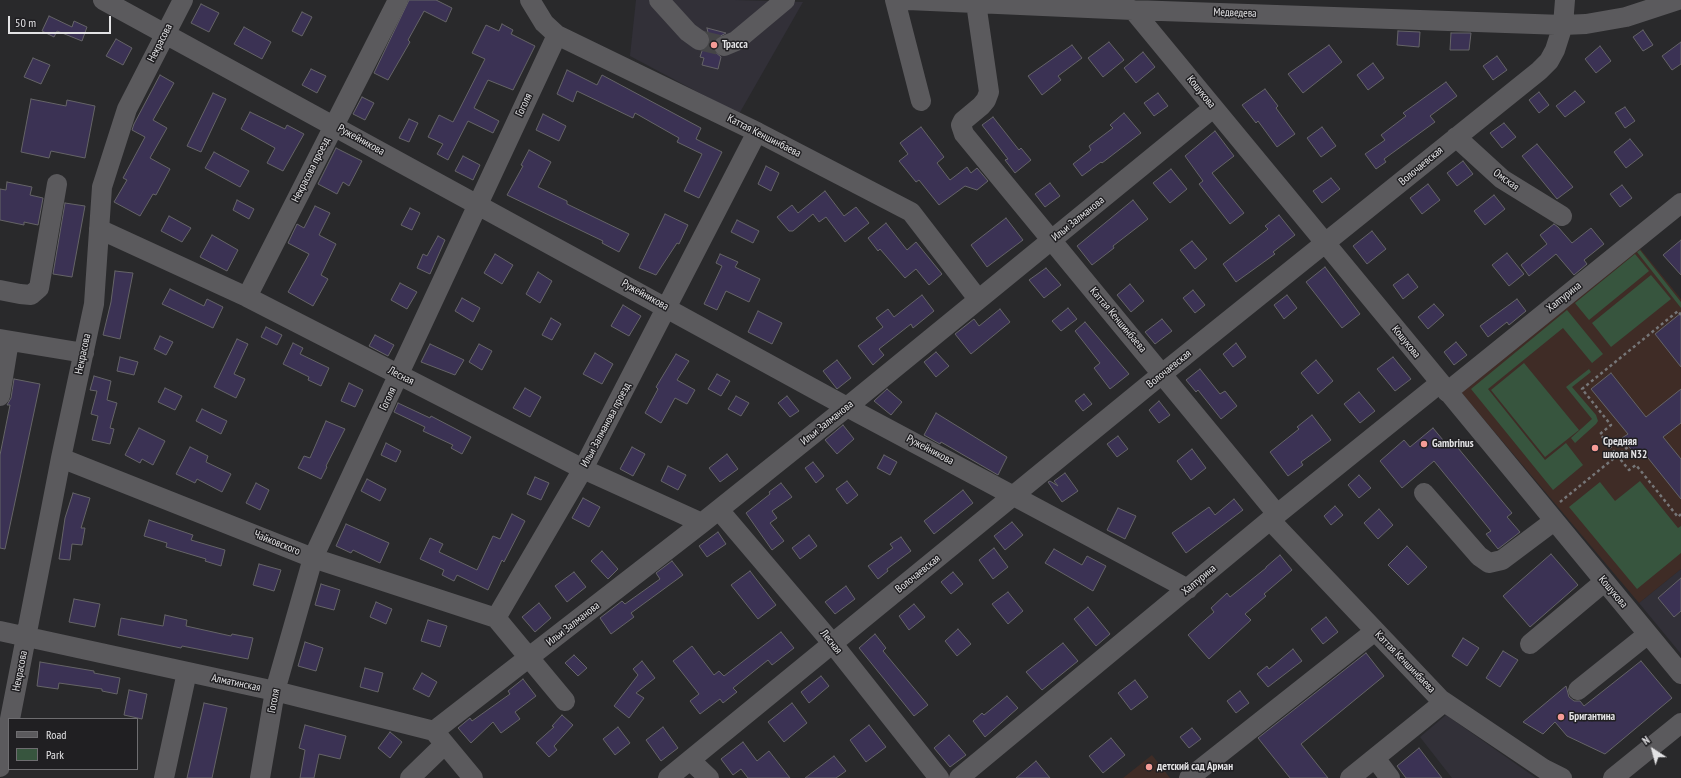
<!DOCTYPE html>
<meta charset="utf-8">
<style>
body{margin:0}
#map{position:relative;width:1681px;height:778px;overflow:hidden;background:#29292b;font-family:"PT Sans Narrow",sans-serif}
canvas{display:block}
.legend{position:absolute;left:8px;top:718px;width:130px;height:52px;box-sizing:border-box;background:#201f22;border:1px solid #6e6d70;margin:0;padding:5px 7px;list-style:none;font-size:12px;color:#e3e3e5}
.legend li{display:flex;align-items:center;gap:8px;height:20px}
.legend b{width:20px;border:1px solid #6e6d70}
.north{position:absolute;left:1633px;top:730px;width:40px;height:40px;-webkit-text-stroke:3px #201f22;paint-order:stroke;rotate:324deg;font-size:11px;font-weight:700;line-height:16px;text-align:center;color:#e3e3e5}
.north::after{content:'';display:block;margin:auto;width:14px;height:18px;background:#e3e3e5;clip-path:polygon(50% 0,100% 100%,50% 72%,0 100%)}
.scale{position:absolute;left:8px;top:16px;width:103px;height:18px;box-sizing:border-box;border:2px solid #e3e3e5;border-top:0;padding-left:5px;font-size:12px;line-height:14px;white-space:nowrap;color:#e3e3e5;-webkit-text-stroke:3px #201f22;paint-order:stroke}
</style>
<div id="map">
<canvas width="1681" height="778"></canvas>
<ul class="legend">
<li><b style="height:5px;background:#5b5a5d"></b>Road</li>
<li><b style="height:11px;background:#37553e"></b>Park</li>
</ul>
<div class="north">N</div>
<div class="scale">50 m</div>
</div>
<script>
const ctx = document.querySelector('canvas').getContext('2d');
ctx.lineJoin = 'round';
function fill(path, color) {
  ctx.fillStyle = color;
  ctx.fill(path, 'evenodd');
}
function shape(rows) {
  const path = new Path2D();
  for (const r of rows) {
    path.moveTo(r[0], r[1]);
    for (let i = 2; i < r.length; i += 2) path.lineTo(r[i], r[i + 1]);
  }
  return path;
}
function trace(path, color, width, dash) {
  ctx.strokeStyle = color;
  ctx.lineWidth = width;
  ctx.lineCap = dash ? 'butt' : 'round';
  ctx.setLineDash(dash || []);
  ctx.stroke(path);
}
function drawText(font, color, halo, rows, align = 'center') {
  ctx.font = font + ' "PT Sans Narrow",sans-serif';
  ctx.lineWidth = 3;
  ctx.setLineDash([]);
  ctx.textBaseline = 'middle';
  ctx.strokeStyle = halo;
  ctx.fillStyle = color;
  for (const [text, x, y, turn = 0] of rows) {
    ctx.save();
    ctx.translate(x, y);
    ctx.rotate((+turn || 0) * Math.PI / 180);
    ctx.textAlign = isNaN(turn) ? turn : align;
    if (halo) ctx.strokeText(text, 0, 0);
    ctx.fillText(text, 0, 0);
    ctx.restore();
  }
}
const built = shape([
 [636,0,735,0,803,2,739,114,630,56],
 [1681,569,1681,654,1639,603],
 [1446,715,1536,778,1452,778,1420,737]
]);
const education = shape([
 [1638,246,1681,299,1681,569,1639,603,1460,391],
 [1152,755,1170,778,1123,778]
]);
const green = shape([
 [1640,250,1681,302,1681,308,1637,252],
 [1635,254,1649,271,1589,320,1575,303],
 [1651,275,1671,299,1611,347,1592,323],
 [1567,310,1603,354,1592,363,1563,328,1488,389,1545,460,1566,443,1583,465,1553,490,1471,389],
 [1524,363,1579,430,1545,457,1491,390],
 [1589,369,1591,372,1572,387,1596,415,1598,421,1596,424,1575,443,1571,438,1592,419,1566,387],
 [1640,481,1678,528,1681,526,1681,553,1637,589,1569,507,1600,482,1615,501]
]);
const building = shape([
 [409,0,436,0,452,8,446,22,424,11,423,13,408,40,410,42,388,80,374,73,409,0],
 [201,4,219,13,209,32,191,23,201,4],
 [302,12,312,17,302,36,292,31,302,12],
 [49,16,72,27,74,21,87,27,82,41,57,31,54,37,42,31,49,16],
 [502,24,513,30,511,34,535,46,513,90,488,80,474,108,499,121,493,133,468,121,448,160,437,154,443,144,428,137,439,115,453,122,485,59,472,53,486,25,499,31,502,24],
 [244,27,271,42,262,59,234,44,244,27],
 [707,28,726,33,715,39,713,44,714,51,721,57,718,69,702,65,704,58,700,57,702,51,708,47,710,42,707,28],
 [1643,30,1653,45,1643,51,1633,37,1643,30],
 [1398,31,1420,32,1419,47,1397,45,1398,31],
 [1451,33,1471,33,1469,50,1450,50,1451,33],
 [116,39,132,48,123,65,106,56,116,39],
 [1109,42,1124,60,1103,77,1088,58,1109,42],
 [1681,42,1681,64,1672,70,1662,56,1681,42],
 [1072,45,1082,58,1058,76,1061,80,1042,95,1028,76,1072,45],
 [1329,45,1342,62,1303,93,1288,74,1329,45],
 [1600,46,1611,61,1596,73,1585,59,1600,46],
 [1143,52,1155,67,1136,83,1124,68,1143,52],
 [1497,56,1507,70,1493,80,1483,66,1497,56],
 [33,58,50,65,41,84,24,77,33,58],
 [1373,63,1384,78,1368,90,1357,75,1373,63],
 [311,69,326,76,317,93,302,85,311,69],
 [567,70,597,85,602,75,701,128,696,139,722,152,699,198,684,191,702,154,677,142,679,138,635,113,633,118,577,91,573,102,557,94,567,70],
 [160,75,174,83,153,120,167,128,150,158,170,169,156,195,153,194,140,216,114,202,127,180,123,178,145,137,132,130,134,124,160,75],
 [1446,82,1457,96,1430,116,1435,122,1384,159,1386,162,1376,169,1365,154,1385,140,1381,135,1406,116,1403,113,1446,82],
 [1265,89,1278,106,1276,108,1295,134,1277,147,1258,121,1256,123,1242,105,1265,89],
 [1575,91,1585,102,1565,117,1556,106,1575,91],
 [1539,92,1549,105,1539,113,1529,100,1539,92],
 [213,93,226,99,201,152,187,146,213,93],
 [1158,93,1168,106,1154,116,1144,103,1158,93],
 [362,97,374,103,365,120,353,114,362,97],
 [31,99,66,106,67,100,95,106,85,158,51,151,49,158,21,152,31,99],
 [1625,107,1635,121,1625,128,1615,113,1625,107],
 [250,112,285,129,287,125,304,134,283,171,267,163,275,148,241,129,250,112],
 [1124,113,1141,133,1102,163,1101,162,1082,176,1073,164,1091,150,1089,146,1113,128,1110,125,1124,113],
 [543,114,566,126,559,141,536,130,543,114],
 [993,117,1019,150,1021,148,1031,160,1015,173,1005,160,1008,159,982,125,993,117],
 [409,119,418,123,409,142,399,138,409,119],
 [1504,123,1516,137,1502,148,1490,133,1504,123],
 [921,127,944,157,937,163,950,180,967,167,971,173,977,168,988,181,977,190,965,186,939,205,919,180,916,182,899,161,908,154,900,143,921,127],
 [1322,127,1336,146,1321,157,1307,138,1322,127],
 [1215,131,1234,156,1212,173,1244,213,1230,224,1199,184,1203,181,1185,156,1215,131],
 [1630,139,1643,155,1626,168,1614,152,1630,139],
 [1537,144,1573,187,1557,199,1522,156,1537,144],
 [336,148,362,161,349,186,343,182,337,194,318,184,336,148],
 [529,150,551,162,538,187,567,201,567,204,629,234,619,252,602,243,603,241,507,195,523,166,521,165,529,150],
 [214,152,249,171,240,187,205,168,214,152],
 [463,156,480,165,473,180,455,171,463,156],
 [1463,161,1473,174,1457,186,1447,173,1463,161],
 [766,166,779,173,771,191,758,184,766,166],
 [1171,169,1187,189,1170,203,1153,183,1171,169],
 [1331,178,1340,189,1322,203,1313,191,1331,178],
 [7,182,32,187,30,195,43,198,38,225,24,222,24,225,0,220,0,189,6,190,7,182],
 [1050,183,1060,196,1045,207,1035,194,1050,183],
 [1428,184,1440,200,1422,214,1410,198,1428,184],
 [1622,185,1632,198,1620,207,1610,194,1622,185],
 [825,191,844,216,856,207,869,223,845,242,826,217,819,222,813,214,793,231,789,231,777,217,792,205,798,213,825,191],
 [1494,195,1505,209,1485,225,1474,211,1494,195],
 [237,200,254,209,249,219,233,210,237,200],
 [1133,200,1148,219,1113,246,1114,248,1092,265,1077,246,1133,200],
 [65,203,85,206,72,277,53,274,65,203],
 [315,206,330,213,319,235,336,244,321,275,328,279,313,306,288,292,309,254,288,243,297,224,304,228,315,206],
 [410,208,420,213,412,230,401,225,410,208],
 [665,214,688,225,679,244,677,243,656,275,639,268,665,214],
 [1279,215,1295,235,1273,252,1275,254,1236,282,1223,264,1268,229,1265,226,1279,215],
 [169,216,191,228,182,242,161,231,169,216],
 [1006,218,1023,240,987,267,971,245,1006,218],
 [737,220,759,231,753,243,731,232,737,220],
 [886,223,907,250,916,242,942,274,929,285,916,269,905,278,880,249,878,251,868,238,886,223],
 [1554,224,1558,227,1572,243,1591,228,1604,244,1584,260,1587,264,1574,275,1556,254,1529,276,1521,265,1547,244,1540,235,1554,224],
 [1372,231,1386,249,1367,264,1353,246,1372,231],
 [212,235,238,250,227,271,200,257,212,235],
 [438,236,445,240,430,274,417,268,423,254,427,256,438,236],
 [1681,240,1681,275,1663,255,1681,240],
 [1192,241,1207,259,1195,269,1180,250,1192,241],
 [1507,253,1524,274,1509,286,1492,265,1507,253],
 [495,254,513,265,502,284,484,273,495,254],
 [720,254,738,262,735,267,760,279,749,302,726,291,717,310,704,304,722,266,716,263,720,254],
 [1325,267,1360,314,1342,328,1306,282,1325,267],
 [1046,268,1061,285,1044,298,1029,280,1046,268],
 [115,271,133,273,120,339,103,335,111,302,115,271],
 [538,272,552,281,540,303,526,294,538,272],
 [1408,274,1418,287,1403,299,1393,285,1408,274],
 [400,283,417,292,407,309,391,300,400,283],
 [1130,284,1144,301,1131,312,1117,295,1130,284],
 [170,289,204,306,207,299,223,307,213,328,162,304,170,289],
 [1193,290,1205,305,1195,313,1183,298,1193,290],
 [922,295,934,311,913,328,911,324,879,349,884,355,873,365,858,346,883,327,876,318,888,309,894,317,922,295],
 [1287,295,1297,308,1284,319,1274,305,1287,295],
 [462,298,480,308,473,322,455,311,462,298],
 [1517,299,1526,311,1509,325,1507,322,1488,337,1480,326,1517,299],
 [1434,304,1444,315,1428,329,1418,317,1434,304],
 [623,305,641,316,629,336,611,326,623,305],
 [1068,308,1077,319,1061,331,1052,321,1068,308],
 [1000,309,1010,322,971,354,955,334,974,319,979,326,1000,309],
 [758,311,782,323,772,344,748,332,758,311],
 [1681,313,1681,367,1655,334,1681,313],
 [551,318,561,324,552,340,542,335,551,318],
 [1162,319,1172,331,1155,344,1145,332,1162,319],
 [1085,322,1129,374,1110,389,1094,368,1100,363,1075,331,1085,322],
 [266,327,282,335,277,345,261,337,266,327],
 [375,335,394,345,388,356,369,346,375,335],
 [160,336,173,342,166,355,154,349,160,336],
 [237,339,248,344,234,374,245,379,236,398,214,387,237,339],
 [1456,342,1467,355,1454,365,1444,352,1456,342],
 [293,343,303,348,300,354,329,368,321,386,308,380,309,377,283,364,293,343],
 [1236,343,1246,357,1233,367,1223,354,1236,343],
 [430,344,464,360,455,375,421,362,430,344],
 [479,344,492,351,482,370,469,362,479,344],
 [936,352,949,366,936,377,924,362,936,352],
 [595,353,613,364,602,384,583,374,595,353],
 [676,354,689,361,677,380,695,390,687,404,675,398,661,423,645,413,658,389,656,387,676,354],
 [120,357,138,362,134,375,117,371,120,357],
 [1393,357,1411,379,1395,391,1377,369,1393,357],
 [837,360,851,378,837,389,823,371,837,360],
 [1316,360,1333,381,1318,394,1301,373,1316,360],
 [1200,369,1220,394,1225,391,1237,406,1221,419,1198,390,1196,392,1186,380,1200,369],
 [1611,373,1646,417,1681,389,1681,423,1663,437,1681,459,1681,499,1644,453,1638,458,1622,438,1628,434,1591,389,1611,373],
 [717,374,730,381,721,396,708,389,717,374],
 [94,376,111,381,107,400,117,403,110,428,114,429,110,444,92,440,98,416,91,414,97,391,90,390,94,376],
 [14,379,40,384,5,549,0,548,0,455,10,405,7,405,11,398,14,379],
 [349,383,363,390,355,407,341,401,349,383],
 [165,388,182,396,175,410,158,402,165,388],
 [525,388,541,397,530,417,513,408,525,388],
 [887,389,902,402,891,415,874,401,887,389],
 [1359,392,1375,411,1360,423,1344,404,1359,392],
 [1084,394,1092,404,1083,411,1075,401,1084,394],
 [736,396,749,403,741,416,728,409,736,396],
 [787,396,799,411,790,417,778,403,787,396],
 [1159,401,1170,415,1159,423,1149,410,1159,401],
 [398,403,430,418,431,416,471,437,462,454,451,448,453,445,423,431,425,427,394,412,398,403],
 [202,409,227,421,221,434,196,421,202,409],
 [936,413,1007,457,998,475,941,442,940,444,924,435,936,413],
 [1312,415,1331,440,1301,462,1303,465,1288,476,1270,452,1299,429,1297,427,1312,415],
 [326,421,345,429,326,466,327,467,321,479,298,468,304,456,310,458,326,421],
 [843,425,854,439,837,454,825,440,843,425],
 [139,428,165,441,153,465,142,459,140,463,125,455,139,428],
 [1433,428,1448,446,1453,442,1512,513,1507,517,1520,532,1498,549,1486,534,1491,531,1434,461,1402,488,1380,461,1404,440,1410,447,1433,428],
 [1118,436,1128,449,1117,457,1107,444,1118,436],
 [386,443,401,451,396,462,381,455,386,443],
 [190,447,208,456,206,462,231,474,222,492,197,479,195,483,176,474,190,447],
 [632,447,645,454,633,476,620,469,632,447],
 [1192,449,1206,468,1191,480,1177,461,1192,449],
 [727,454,738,469,720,482,709,468,727,454],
 [884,455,897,462,890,475,877,468,884,455],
 [813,462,824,476,816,483,805,468,813,462],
 [668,466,686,475,678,490,661,481,668,466],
 [1065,473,1078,491,1062,502,1048,482,1050,481,1058,486,1054,481,1065,473],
 [1359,475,1371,488,1359,498,1348,485,1359,475],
 [535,477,549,483,541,500,527,494,535,477],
 [367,479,386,489,380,501,361,491,367,479],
 [847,481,858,495,847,504,836,489,847,481],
 [256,483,269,490,260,510,246,503,256,483],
 [781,483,792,497,772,511,777,518,770,523,784,541,772,550,746,513,770,494,769,492,781,483],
 [963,490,973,503,934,534,924,521,963,490],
 [73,493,90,498,81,528,85,528,82,545,72,544,70,560,59,559,65,518,73,493],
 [583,498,600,507,589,527,572,518,583,498],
 [1234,499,1243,510,1186,553,1172,533,1209,507,1215,515,1234,499],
 [1335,506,1343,515,1331,525,1324,516,1335,506],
 [1118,508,1136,516,1125,539,1107,530,1118,508],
 [1379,509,1393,525,1378,539,1364,523,1379,509],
 [512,514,525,521,504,562,502,560,488,590,457,575,454,581,442,575,444,570,420,559,430,538,443,544,439,552,477,570,493,536,500,539,512,514],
 [149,520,193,535,191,540,225,550,221,566,205,561,206,559,166,547,167,543,144,536,149,520],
 [1012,522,1023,535,1005,550,994,536,1012,522],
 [346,524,389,543,380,563,353,550,351,553,336,546,346,524],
 [718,532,726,544,707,557,699,546,718,532],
 [809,535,817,546,800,559,792,548,809,535],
 [901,537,911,551,887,569,888,571,878,579,868,566,893,548,890,544,901,537],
 [1407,546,1427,567,1408,585,1388,565,1407,546],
 [994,548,1008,567,993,579,979,560,994,548],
 [1054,549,1082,565,1087,556,1106,566,1093,591,1045,563,1054,549],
 [602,551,618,569,608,579,591,561,602,551],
 [1551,554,1578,585,1530,627,1503,596,1551,554],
 [1280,555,1292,570,1264,594,1266,596,1245,614,1251,620,1209,659,1188,635,1214,612,1211,608,1227,593,1230,597,1266,568,1266,567,1280,555],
 [672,561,683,575,631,613,634,617,611,634,600,618,622,601,625,604,660,579,656,573,672,561],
 [259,564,281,570,274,591,253,585,259,564],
 [750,571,776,605,758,619,731,585,750,571],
 [574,572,586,587,567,602,555,586,574,572],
 [953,572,963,584,951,594,941,582,953,572],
 [1681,578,1681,611,1674,617,1658,598,1681,578],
 [321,584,340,590,334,610,315,605,321,584],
 [846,586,855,599,835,614,825,602,846,586],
 [1008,592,1023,611,1008,624,992,604,1008,592],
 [74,599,100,604,95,627,69,622,74,599],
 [376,602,392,609,386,624,370,617,376,602],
 [539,603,551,618,535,632,522,617,539,603],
 [914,604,925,617,909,630,899,616,914,604],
 [1088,607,1110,634,1096,646,1074,619,1088,607],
 [165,615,187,620,186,626,231,636,232,634,253,638,248,659,182,646,181,648,118,635,121,618,163,626,165,615],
 [1326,617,1338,632,1323,644,1311,629,1326,617],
 [428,620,447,626,440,647,421,641,428,620],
 [958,629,971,644,957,656,945,641,958,629],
 [781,632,794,648,772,665,768,660,733,688,737,692,723,703,720,699,700,714,690,701,699,694,673,661,692,646,714,675,719,671,724,676,781,632],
 [875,634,886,648,883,651,928,705,914,716,859,648,875,634],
 [1463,638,1479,648,1467,666,1452,656,1463,638],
 [305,642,323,648,316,671,298,666,305,642],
 [1063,643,1078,661,1042,690,1026,672,1063,643],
 [1293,649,1302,661,1268,687,1257,674,1267,666,1269,669,1293,649],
 [1503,651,1518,660,1500,687,1486,678,1503,651],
 [1366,653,1384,676,1301,744,1328,778,1290,778,1258,738,1366,653],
 [574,655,587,668,578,676,565,663,574,655],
 [642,661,655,678,636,693,644,698,629,718,614,706,638,675,633,669,642,661],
 [1641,661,1672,698,1605,754,1567,736,1555,722,1543,734,1523,722,1566,686,1569,697,1574,701,1580,701,1584,706,1641,661],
 [40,662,94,671,94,673,120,678,117,694,102,691,102,689,59,683,58,689,37,686,40,662],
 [365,668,383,673,378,692,360,687,365,668],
 [422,673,437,682,429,697,413,689,422,673],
 [821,676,829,686,809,703,801,692,821,676],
 [523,679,536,696,515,712,520,719,501,733,493,722,471,743,458,728,470,718,472,721,510,694,508,691,523,679],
 [1135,680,1148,697,1131,710,1118,693,1135,680],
 [129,690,147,694,142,719,124,715,129,690],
 [1240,691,1249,703,1236,713,1227,701,1240,691],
 [1007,696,1018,708,985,737,973,721,982,713,984,715,1007,696],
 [204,703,227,708,212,778,187,778,204,703],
 [792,703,807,723,784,742,768,722,792,703],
 [562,715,573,725,554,746,557,750,549,757,536,743,554,727,552,726,562,715],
 [305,725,346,736,340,759,319,754,314,778,300,778,305,750,299,748,305,725],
 [869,725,886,747,866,762,850,740,869,725],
 [618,727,630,743,615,755,603,739,618,727],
 [663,727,678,748,661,761,646,740,663,727],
 [1192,728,1201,739,1189,748,1180,737,1192,728],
 [390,732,402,742,390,758,378,748,390,732],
 [949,735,966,755,950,767,934,748,949,735],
 [1111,738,1125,755,1103,773,1089,756,1111,738],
 [743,742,757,761,769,751,790,778,748,778,741,769,733,775,721,759,743,742],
 [1419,748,1442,778,1406,778,1397,766,1419,748],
 [834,756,846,771,836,778,805,778,834,756],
 [1036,761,1050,778,1016,778,1036,761]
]);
const minorTunnel = shape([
 [699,40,724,46]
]);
const path = shape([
 [1681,315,1678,311,1582,389,1611,425,1600,434,1629,470,1636,465,1678,517,1681,514],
 [1560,502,1629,446]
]);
const minor = shape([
 [103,0,847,407,1188,589],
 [530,0,544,23,557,35,757,132,911,212,978,299],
 [659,0,688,32,699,40],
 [895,0,921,101],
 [908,0,1133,10,1563,25,1565,0],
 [976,3,989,92,986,100,981,106,963,121,961,125,964,134,1277,514],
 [1133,10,1681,674],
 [724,46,736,41,785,0],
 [1456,137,1502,179,1562,216],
 [99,229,247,297,583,469,702,523],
 [0,290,20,294,31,295,39,288,57,184],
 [247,297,398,0],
 [0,339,84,353],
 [1447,392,1681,203],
 [0,396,9,341],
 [61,458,313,558,496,618],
 [1424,493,1479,556,1489,563,1502,560,1554,521],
 [719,510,833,644,939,778],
 [1270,520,1440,699,1544,769,1562,778],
 [496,618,583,469,757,132],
 [496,618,565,701],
 [0,631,275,691,434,731,473,778],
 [1530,644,1604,582],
 [1578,690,1648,634],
 [10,719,61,458,94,304,102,187,127,109,183,0],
 [434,731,702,523,847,407,1213,108],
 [1375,758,1390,778],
 [690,760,709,778],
 [0,767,9,723],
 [164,778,187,672],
 [260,778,275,691,313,558,557,35],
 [410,778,445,744],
 [668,778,1162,374,1539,71,1549,61,1555,50,1563,25,1586,24,1626,17,1678,0],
 [959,778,1270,520,1440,383],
 [1189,778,1375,631],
 [1350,778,1444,702],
 [1613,778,1681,723]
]);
const markers = [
 [714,45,4,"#f59b96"],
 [1424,444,4,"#f59b96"],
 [1595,448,4,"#f59b96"],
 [1561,717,4,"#f59b96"],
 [1149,767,4,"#f59b96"]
];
const streetNames = [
 ["Медведева",1235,13,2],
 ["Некрасова",160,43,-63],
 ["Кошукова",1201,92,51],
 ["Гоголя",524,105,-65],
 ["Каттая Кеншинбаева",764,136,27],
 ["Ружейникова",361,140,29],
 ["Волочаевская",1421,166,-40],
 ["Некрасова проезд",311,170,-63],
 ["Омская",1506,180,36],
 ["Ильи Залманова",1078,219,-39],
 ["Ружейникова",645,295,29],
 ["Халтурина",1564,297,-39],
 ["Каттая Кеншинбаева",1118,320,50],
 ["Кошукова",1406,342,51],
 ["Некрасова",83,354,-78],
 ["Волочаевская",1169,369,-39],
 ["Лесная",401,376,27],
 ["Гоголя",388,399,-65],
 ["Ильи Залманова",827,423,-39],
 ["Ильи Залманова проезд",606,425,-62],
 ["Ружейникова",930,450,28],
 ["Чайковского",277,543,22],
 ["Волочаевская",918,574,-39],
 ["Халтурина",1199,580,-40],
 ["Кошукова",1613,592,50],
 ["Ильи Залманова",573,624,-38],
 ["Лесная",831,642,51],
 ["Каттая Кеншинбаева",1405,662,46],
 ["Некрасова",20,671,-79],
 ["Алматинская",236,683,12],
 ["Гоголя",274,701,-79]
];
const poiNames = [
 ["Трасса",722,45],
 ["Средняя",1603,442],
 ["школа N32",1603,455],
 ["Gambrinus",1432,444],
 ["Бригантина",1569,717],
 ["детский сад Арман",1157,767]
];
fill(built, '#323038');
fill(education, '#3f2c26');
fill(green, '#37553e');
fill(building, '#3b3254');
trace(building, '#656467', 1);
trace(minorTunnel, '#454547', 20, [20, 10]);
trace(path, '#767678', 2.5, [3, 3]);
trace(minor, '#5b5a5d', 20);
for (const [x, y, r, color] of markers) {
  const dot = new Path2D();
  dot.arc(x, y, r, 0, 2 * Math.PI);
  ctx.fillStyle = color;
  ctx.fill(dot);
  trace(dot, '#201f22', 1.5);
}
drawText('11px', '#e3e3e5', '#201f22', streetNames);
drawText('bold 11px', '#e3e3e5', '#201f22', poiNames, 'left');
</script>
